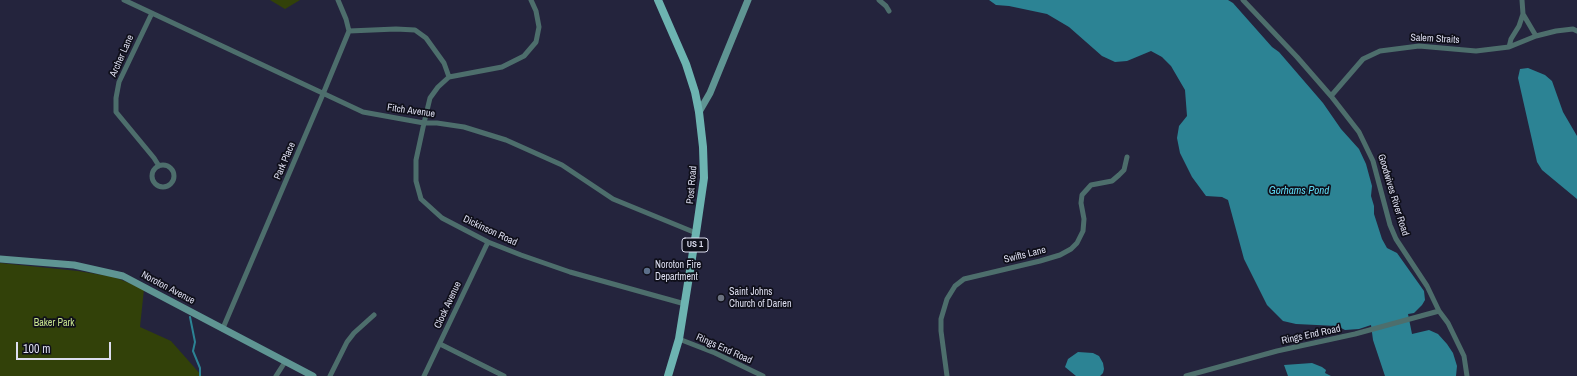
<!DOCTYPE html>
<style>
body{margin:0}
#map{position:relative;width:1577px;height:376px;overflow:hidden;background:#24243d;font-family:"Archivo Narrow",sans-serif}
canvas{display:block}
.scale{position:absolute;left:16px;top:342px;width:95px;height:18px;box-sizing:border-box;border:2px solid #dddef0;border-top:0;padding-left:5px;font-size:12px;line-height:14px;white-space:nowrap;color:#dddef0;-webkit-text-stroke:3px #0f0f1a;paint-order:stroke}
</style>
<div id="map">
<canvas width="1577" height="376"></canvas>
<div class="scale">100 m</div>
</div>
<script>
const ctx = document.querySelector('canvas').getContext('2d');
ctx.lineJoin = 'round';
function fill(path, color) {
  ctx.fillStyle = color;
  ctx.fill(path, 'evenodd');
}
function shape(rows) {
  const path = new Path2D();
  for (const r of rows) {
    if (r.length === 3) {
      path.moveTo(r[0] + r[2], r[1]);
      path.arc(r[0], r[1], r[2], 0, 2 * Math.PI);
      continue;
    }
    path.moveTo(r[0], r[1]);
    for (let i = 2; i < r.length; i += 2) path.lineTo(r[i], r[i + 1]);
  }
  return path;
}
function trace(path, color, width, dash) {
  ctx.strokeStyle = color;
  ctx.lineWidth = width;
  ctx.lineCap = dash ? 'butt' : 'round';
  ctx.setLineDash(dash || []);
  ctx.stroke(path);
}
function drawText(font, color, halo, rows, align = 'center') {
  ctx.font = font + ' "Archivo Narrow",sans-serif';
  ctx.lineWidth = 3.5;
  ctx.setLineDash([]);
  ctx.textBaseline = 'middle';
  ctx.strokeStyle = halo;
  ctx.fillStyle = color;
  for (const [text, x, y, turn = 0] of rows) {
    ctx.save();
    ctx.translate(x, y);
    ctx.rotate((+turn || 0) * Math.PI / 180);
    ctx.textAlign = isNaN(turn) ? turn : align;
    if (halo) ctx.strokeText(text, 0, 0);
    ctx.fillText(text, 0, 0);
    ctx.restore();
  }
}
const green = shape([
 [270,0,300,0,285,9],
 [0,263,78,271,114,277,144,289,140,327,171,341,202,376,0,376]
]);
const water = shape([
 [989,0,1228,0,1233,3,1272,47,1279,52,1323,103,1341,129,1359,149,1366,164,1372,186,1371,196,1374,206,1374,214,1382,239,1387,248,1397,253,1424,291,1425,300,1422,305,1414,313,1408,314,1412,334,1429,330,1438,334,1447,344,1453,353,1457,366,1456,376,1385,376,1373,340,1371,325,1359,329,1345,330,1337,326,1296,324,1283,321,1267,305,1244,259,1228,200,1222,197,1206,196,1192,177,1180,153,1177,138,1179,126,1187,116,1185,90,1171,66,1162,57,1151,51,1127,61,1115,62,1102,56,1069,27,1047,14,1009,6,996,5],
 [1528,68,1545,75,1552,81,1563,112,1577,136,1577,199,1542,170,1537,162,1518,78,1520,69],
 [1078,352,1093,353,1099,356,1103,363,1104,369,1103,373,1100,376,1076,376,1065,367,1068,359],
 [1312,363,1322,367,1326,370,1325,373,1331,376,1288,376,1284,365]
]);
const stream = shape([
 [190,317,195,342,193,351,200,368,200,376]
]);
const street = shape([
 [124,0,363,112,424,123,437,123,464,127,506,140,562,165,613,199,696,233],
 [879,0,886,6,889,11],
 [1243,0,1297,57,1331,96,1359,132,1373,161,1390,225,1396,239,1427,286,1439,311,1448,323,1464,356,1467,376],
 [1522,0,1523,14,1536,36],
 [152,13,119,82,116,98,116,112,154,158,159,166],
 [349,31,396,29,415,30,426,38,444,63,449,77,502,67,524,56,536,42,539,27,536,11,531,0],
 [1509,47,1511,39,1519,26,1523,14],
 [449,77,438,87,430,98,424,123,416,160,416,181,421,199,442,218,488,242,521,255,570,272,685,304],
 [1331,96,1363,59,1380,51,1419,46,1476,51,1509,47,1536,36,1556,31,1573,29,1577,31],
 [163,176,11],
 [223,328,323,94,349,31,346,19,338,0],
 [679,339,715,353,763,376],
 [440,344,504,376],
 [276,376,285,362],
 [330,376,347,342,354,333,374,315],
 [424,376,488,242],
 [947,376,941,331,941,319,947,299,955,286,964,279,1040,261,1060,255,1071,249,1077,243,1083,231,1084,219,1081,203,1082,195,1091,185,1112,181,1119,175,1124,170,1127,157],
 [1186,376,1277,351,1355,334,1439,311]
]);
const secondary = shape([
 [699,112,710,93,748,0],
 [0,259,74,265,123,276,313,376]
]);
const primary = shape([
 [658,0,686,64,695,92,699,112,703,147,704,178,696,233,679,339,668,376]
]);
const markers = [
 [647,271,4,"#5c6f8a"],
 [721,298,4,"#6b7280"]
];
const shields = [
 [695,245,26]
];
const shieldNames = [
 ["US 1",695,245]
];
const streetNames = [
 ["Salem Straits",1435,39,3],
 ["Archer Lane",122,56,-66],
 ["Fitch Avenue",411,111,8],
 ["Park Place",285,161,-67],
 ["Post Road",692,185,-85],
 ["Goodwives River Road",1393,195,73],
 ["Dickinson Road",490,231,25],
 ["Swifts Lane",1025,255,-14],
 ["Noroton Avenue",168,288,28],
 ["Clock Avenue",448,305,-65],
 ["Rings End Road",1311,335,-12],
 ["Rings End Road",724,349,24]
];
const poiNames = [
 ["Noroton Fire",655,265],
 ["Department",655,277],
 ["Saint Johns",729,292],
 ["Church of Darien",729,304]
];
const parkNames = [
 ["Baker Park",54,323]
];
const waterNames = [
 ["Gorhams Pond",1299,191]
];
fill(green, '#324109');
fill(water, '#2c8394');
trace(stream, '#2c8394', 2);
trace(street, '#4d6e6c', 5);
trace(secondary, '#5f9593', 7);
trace(primary, '#6db4b1', 8);
for (const [x, y, r, color] of markers) {
  const dot = new Path2D();
  dot.arc(x, y, r, 0, 2 * Math.PI);
  ctx.fillStyle = color;
  ctx.fill(dot);
  trace(dot, '#0f0f1a', 1.5);
}
for (const [x, y, w] of shields) {
  const box = new Path2D();
  box.roundRect(x - w / 2, y - 7, w, 14, 3);
  ctx.fillStyle = '#0f0f1a';
  ctx.fill(box);
  trace(box, '#dddef0', 1);
}
drawText('bold 9px', '#dddef0', null, shieldNames);
drawText('10px', '#dddef0', '#0f0f1a', streetNames);
drawText('10px', '#dddef0', '#0f0f1a', poiNames, 'left');
drawText('10px', '#c8e48f', '#0f0f1a', parkNames);
drawText('italic 11px', '#5edaf3', '#0f0f1a', waterNames);
</script>
